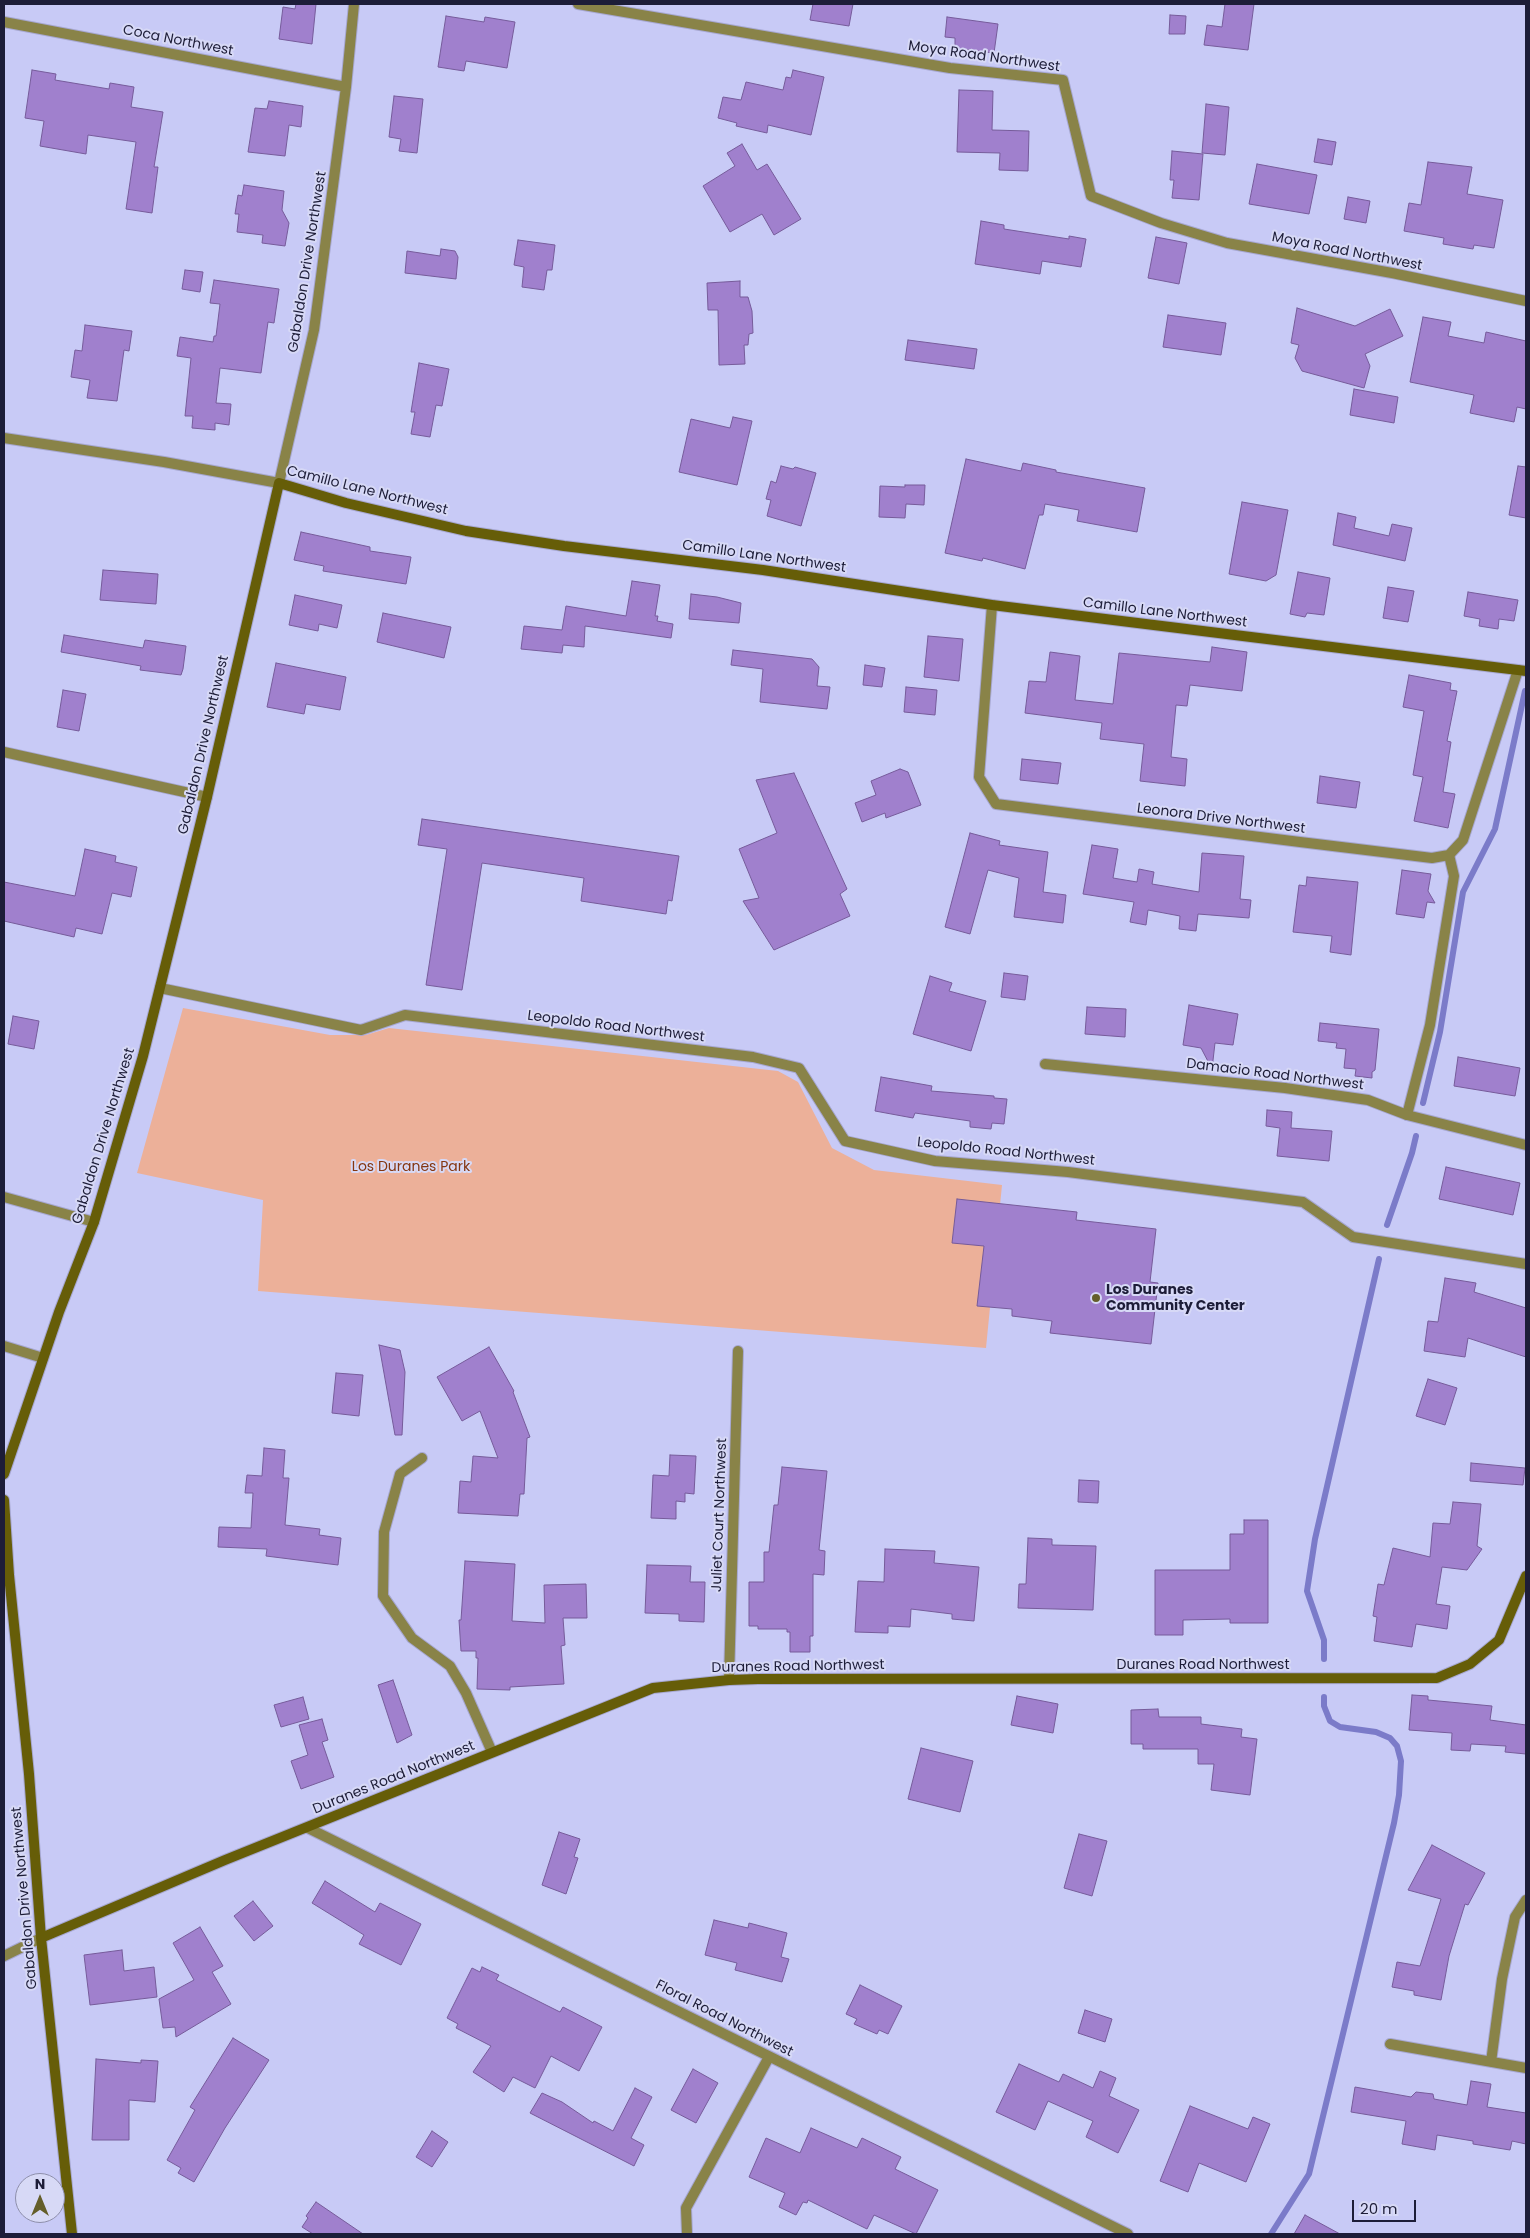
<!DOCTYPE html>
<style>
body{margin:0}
#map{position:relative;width:1530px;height:2238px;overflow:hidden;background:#c8caf6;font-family:Poppins,sans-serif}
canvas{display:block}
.frame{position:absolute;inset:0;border:5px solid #1d1d38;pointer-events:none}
.north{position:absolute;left:15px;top:2173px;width:50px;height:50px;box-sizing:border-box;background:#d7d9f6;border:1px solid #8d8eaa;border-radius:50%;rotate:0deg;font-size:14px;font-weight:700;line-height:20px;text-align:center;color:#1d1d38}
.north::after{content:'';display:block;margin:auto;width:18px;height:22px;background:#645e2a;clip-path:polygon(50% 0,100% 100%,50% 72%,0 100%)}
.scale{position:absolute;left:1352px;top:2200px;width:64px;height:22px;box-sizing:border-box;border:2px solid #1d1d38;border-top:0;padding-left:6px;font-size:15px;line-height:18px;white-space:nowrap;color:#1d1d38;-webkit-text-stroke:4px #d7d9f6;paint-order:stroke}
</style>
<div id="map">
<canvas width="1530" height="2238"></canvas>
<div class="frame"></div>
<div class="north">N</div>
<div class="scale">20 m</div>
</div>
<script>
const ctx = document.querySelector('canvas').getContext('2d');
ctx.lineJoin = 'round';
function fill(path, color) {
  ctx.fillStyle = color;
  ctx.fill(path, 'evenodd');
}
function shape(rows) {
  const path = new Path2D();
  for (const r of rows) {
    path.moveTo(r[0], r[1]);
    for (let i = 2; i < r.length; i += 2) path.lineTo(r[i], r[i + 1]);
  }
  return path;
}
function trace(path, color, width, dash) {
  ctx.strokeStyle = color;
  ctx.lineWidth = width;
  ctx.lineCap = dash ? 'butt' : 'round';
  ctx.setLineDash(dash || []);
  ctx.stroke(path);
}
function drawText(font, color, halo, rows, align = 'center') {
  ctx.font = font + ' Poppins,sans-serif';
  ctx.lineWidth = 4;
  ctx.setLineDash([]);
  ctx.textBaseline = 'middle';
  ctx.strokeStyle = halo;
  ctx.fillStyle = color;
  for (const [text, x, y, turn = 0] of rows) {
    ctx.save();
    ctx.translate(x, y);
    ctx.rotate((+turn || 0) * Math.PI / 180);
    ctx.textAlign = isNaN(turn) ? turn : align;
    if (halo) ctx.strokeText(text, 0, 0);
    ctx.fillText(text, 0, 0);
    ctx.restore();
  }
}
const green = shape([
 [183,1008,330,1035,366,1035,389,1028,778,1071,798,1082,832,1148,874,1170,1002,1185,986,1348,258,1291,263,1200,137,1173]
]);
const stream = shape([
 [1423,1103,1440,1032,1463,892,1495,829,1525,691],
 [1387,1225,1412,1153,1416,1136],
 [1324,1659,1324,1640,1307,1591,1315,1539,1379,1259],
 [1271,2234,1309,2174,1394,1823,1399,1795,1401,1761,1397,1746,1390,1738,1376,1732,1340,1727,1330,1721,1324,1706,1324,1697]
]);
const building = shape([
 [296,4,316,4,312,44,279,39,283,7,295,9,296,4],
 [813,4,853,4,849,26,810,20,813,4],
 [1225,4,1254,4,1248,50,1204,45,1207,25,1222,27,1225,4],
 [1170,15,1186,16,1185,34,1169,34,1170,15],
 [446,16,484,22,485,17,515,22,507,68,466,61,464,71,438,67,446,16],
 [947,17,998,24,994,53,955,48,955,38,945,37,947,17],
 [32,70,56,74,55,80,109,89,110,83,134,87,131,107,163,112,154,167,158,167,152,213,126,209,136,142,88,135,86,154,40,146,44,121,25,118,32,70],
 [793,70,824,77,811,135,768,125,767,133,736,126,737,123,718,118,723,97,741,100,746,82,783,90,786,77,791,78,793,70],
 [959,90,993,91,992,130,1029,131,1028,171,999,170,1000,153,957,152,959,90],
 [394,96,423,99,417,153,399,151,401,139,389,137,394,96],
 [269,101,303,106,301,127,289,125,285,156,248,152,255,108,267,109,269,101],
 [1206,104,1229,107,1225,155,1202,153,1206,104],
 [1318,139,1336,142,1332,165,1314,162,1318,139],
 [742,144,757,170,767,164,801,219,774,235,762,214,730,232,703,186,735,166,727,153,742,144],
 [1172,151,1203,154,1199,200,1172,198,1174,180,1170,180,1172,151],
 [1428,162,1472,167,1467,194,1503,200,1494,248,1474,245,1473,249,1443,244,1444,238,1404,231,1409,203,1421,205,1428,162],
 [1257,164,1317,175,1309,214,1249,204,1257,164],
 [244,185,284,191,282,210,289,223,285,246,262,243,263,235,237,232,239,214,235,214,238,195,242,196,244,185],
 [1348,197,1370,201,1366,223,1344,219,1348,197],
 [981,221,1004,225,1004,229,1069,239,1069,236,1086,239,1081,267,1042,261,1040,274,975,264,981,221],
 [1156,237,1187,243,1179,284,1148,278,1156,237],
 [518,240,555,245,552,270,547,270,544,290,522,287,524,267,514,265,518,240],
 [441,249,455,251,458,257,456,279,405,273,407,251,440,256,441,249],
 [185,270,203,272,200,292,182,289,185,270],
 [214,280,279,289,274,323,268,322,261,373,220,368,216,403,231,404,229,425,215,423,215,430,192,428,193,416,185,416,191,358,177,356,180,337,213,342,214,336,216,336,220,304,210,303,214,280],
 [740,281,740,297,748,297,752,311,753,333,749,334,748,345,744,345,745,364,719,365,718,310,708,310,707,283,740,281],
 [1297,308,1355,326,1390,309,1403,336,1365,354,1370,366,1364,388,1302,371,1295,358,1299,345,1291,343,1297,308],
 [1168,315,1226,323,1221,355,1163,347,1168,315],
 [1423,317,1451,322,1448,336,1484,343,1486,332,1526,341,1526,409,1517,407,1514,422,1470,413,1474,395,1410,382,1423,317],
 [85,325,132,331,129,351,124,350,117,401,87,398,90,380,71,377,75,350,82,351,85,325],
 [908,340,977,349,974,369,905,360,908,340],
 [419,363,449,369,442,406,436,405,430,437,411,434,415,412,411,412,419,363],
 [1354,389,1398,397,1394,423,1350,415,1354,389],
 [733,417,752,421,737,485,679,472,691,419,730,428,733,417],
 [966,459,1021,471,1023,463,1056,470,1056,472,1145,488,1137,532,1077,521,1079,510,1045,504,1043,515,1039,515,1025,569,983,558,982,561,945,553,966,459],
 [781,466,793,469,795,467,816,473,801,526,767,516,771,500,766,499,771,481,776,483,781,466],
 [1518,466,1526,467,1526,518,1509,515,1518,466],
 [905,485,925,485,924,505,906,504,905,518,879,517,880,486,905,487,905,485],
 [1242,502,1288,510,1276,575,1266,581,1229,574,1242,502],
 [1338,513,1356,517,1354,528,1389,536,1392,524,1412,528,1405,561,1333,545,1338,513],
 [301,532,370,547,370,551,411,557,406,584,323,571,324,566,294,560,301,532],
 [103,570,158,574,156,604,100,600,103,570],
 [1298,572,1330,578,1324,615,1307,613,1305,617,1290,614,1298,572],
 [632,581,660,585,655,616,658,616,657,621,673,624,671,638,585,626,584,647,563,645,562,653,521,649,524,626,562,630,566,606,626,616,632,581],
 [1388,587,1414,591,1408,622,1383,618,1388,587],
 [1468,592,1518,600,1514,621,1499,619,1498,629,1479,626,1480,619,1464,616,1468,592],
 [691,594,717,597,741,603,739,623,689,619,691,594],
 [295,595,342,605,337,628,319,624,318,631,289,625,295,595],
 [383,613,451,627,444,658,377,642,383,613],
 [64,635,143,648,145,640,186,646,183,669,181,675,140,670,141,666,61,652,64,635],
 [928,636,963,639,959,681,924,677,928,636],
 [1212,647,1247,652,1242,691,1190,685,1187,706,1176,705,1171,757,1187,759,1185,786,1140,781,1144,744,1100,739,1102,723,1025,713,1029,681,1046,682,1050,652,1080,656,1075,700,1113,704,1119,653,1210,662,1212,647],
 [733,650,812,659,819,667,817,686,830,687,827,709,760,702,763,669,731,665,733,650],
 [276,663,346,677,340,710,306,704,304,714,267,707,276,663],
 [865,665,885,668,882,687,863,685,865,665],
 [1409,675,1451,683,1450,690,1457,691,1447,741,1451,742,1443,792,1455,794,1448,828,1414,821,1423,777,1413,775,1424,711,1403,707,1409,675],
 [906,687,937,690,935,715,904,712,906,687],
 [63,690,86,694,79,731,57,727,63,690],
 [1022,759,1061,763,1058,784,1020,780,1022,759],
 [900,769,908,772,921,805,886,818,885,813,862,822,855,803,876,795,871,781,900,769],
 [794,773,847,889,840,894,850,916,774,950,743,901,759,898,739,849,777,833,756,780,794,773],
 [1320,776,1360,782,1356,808,1317,803,1320,776],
 [422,819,679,856,672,901,668,900,666,914,581,901,584,878,482,863,462,990,426,985,447,849,418,845,422,819],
 [970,833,1000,841,999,845,1048,852,1043,892,1066,895,1063,923,1014,917,1019,878,988,870,970,934,945,927,970,833],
 [1092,845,1118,849,1113,878,1137,882,1139,869,1154,872,1152,884,1199,892,1202,853,1244,856,1240,899,1251,900,1249,918,1198,914,1196,931,1179,929,1180,916,1148,910,1146,925,1130,922,1134,902,1083,894,1092,845],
 [85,849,116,856,115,862,137,867,131,897,112,893,102,934,76,928,74,937,4,921,4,882,75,896,85,849],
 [1402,870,1431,874,1428,891,1435,903,1427,902,1424,918,1396,914,1402,870],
 [1307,877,1358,882,1351,955,1330,952,1332,936,1293,932,1299,885,1306,886,1307,877],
 [1004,973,1028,976,1025,1000,1001,997,1004,973],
 [930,976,952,983,949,991,986,1001,971,1051,913,1034,930,976],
 [1189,1005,1238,1014,1233,1045,1215,1043,1212,1069,1201,1048,1183,1045,1189,1005],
 [1087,1007,1126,1009,1125,1037,1085,1034,1087,1007],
 [13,1016,39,1021,34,1049,8,1044,13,1016],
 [1320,1023,1379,1029,1375,1070,1372,1072,1372,1078,1355,1076,1356,1069,1344,1068,1346,1049,1336,1048,1337,1043,1318,1041,1320,1023],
 [1458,1057,1520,1068,1515,1096,1454,1086,1458,1057],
 [881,1077,932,1086,931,1091,994,1096,994,1098,1007,1099,1004,1124,992,1123,991,1129,970,1127,970,1121,915,1113,913,1118,875,1111,881,1077],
 [1267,1110,1292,1112,1291,1128,1332,1131,1329,1161,1277,1156,1280,1128,1266,1126,1267,1110],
 [1446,1167,1520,1183,1513,1215,1439,1199,1446,1167],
 [957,1199,1077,1212,1076,1220,1156,1229,1150,1282,1158,1283,1151,1344,1050,1333,1052,1321,1012,1316,1012,1309,977,1306,984,1246,952,1243,957,1199],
 [1445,1278,1476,1283,1474,1292,1526,1308,1526,1357,1468,1338,1465,1357,1424,1351,1428,1321,1438,1322,1445,1278],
 [379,1345,400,1350,405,1372,402,1435,395,1435,379,1345],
 [489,1347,514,1391,513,1392,530,1437,527,1438,524,1494,520,1494,518,1516,458,1513,460,1481,471,1482,473,1456,498,1458,480,1411,462,1421,437,1377,489,1347],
 [336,1373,363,1375,359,1416,332,1413,336,1373],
 [1428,1379,1457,1388,1445,1425,1416,1416,1428,1379],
 [264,1448,285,1450,283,1478,289,1478,285,1525,320,1529,319,1535,341,1538,338,1565,266,1556,267,1549,218,1547,219,1527,251,1528,253,1493,245,1493,247,1475,262,1476,264,1448],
 [670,1455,696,1456,694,1494,685,1493,685,1502,676,1501,676,1519,651,1518,653,1475,669,1476,670,1455],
 [1471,1463,1525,1468,1523,1485,1470,1481,1471,1463],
 [782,1467,827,1471,819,1550,825,1551,824,1575,813,1574,813,1636,810,1636,810,1652,790,1652,790,1632,787,1632,787,1629,758,1629,758,1626,749,1626,749,1582,764,1582,764,1552,769,1552,774,1505,778,1505,782,1467],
 [1079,1480,1099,1481,1098,1503,1078,1502,1079,1480],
 [1453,1502,1481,1504,1477,1546,1482,1549,1467,1570,1442,1567,1436,1604,1450,1606,1447,1629,1416,1624,1412,1647,1374,1641,1377,1617,1373,1616,1378,1584,1384,1585,1393,1548,1430,1557,1433,1523,1450,1524,1453,1502],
 [1244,1520,1268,1520,1268,1623,1230,1623,1230,1619,1183,1620,1183,1635,1155,1635,1155,1570,1230,1570,1230,1534,1244,1534,1244,1520],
 [1028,1538,1052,1539,1052,1545,1096,1546,1093,1610,1018,1608,1019,1584,1026,1584,1028,1538],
 [885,1549,935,1551,934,1563,979,1567,974,1621,952,1619,952,1614,911,1609,910,1627,888,1626,888,1633,855,1632,858,1581,884,1582,885,1549],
 [465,1561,515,1564,512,1621,545,1623,544,1585,586,1584,587,1618,563,1618,565,1645,561,1646,564,1684,510,1687,510,1690,477,1689,478,1658,476,1658,476,1651,461,1651,459,1620,461,1620,465,1561],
 [647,1565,691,1566,690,1582,705,1582,704,1622,679,1621,679,1614,645,1613,647,1565],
 [393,1680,412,1735,397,1743,378,1685,393,1680],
 [1412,1695,1428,1696,1428,1700,1492,1706,1490,1720,1526,1725,1526,1754,1505,1752,1506,1746,1471,1744,1470,1751,1451,1750,1452,1733,1409,1730,1412,1695],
 [1017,1696,1058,1704,1053,1733,1011,1725,1017,1696],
 [303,1697,309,1719,281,1727,274,1705,303,1697],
 [1158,1709,1159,1717,1201,1717,1201,1724,1242,1729,1241,1737,1257,1739,1250,1795,1211,1790,1214,1764,1198,1764,1198,1749,1143,1749,1143,1744,1131,1744,1131,1710,1158,1709],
 [322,1719,328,1740,322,1742,334,1777,301,1789,291,1761,308,1755,299,1725,322,1719],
 [921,1748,973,1761,960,1812,908,1799,921,1748],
 [559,1832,580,1839,574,1857,578,1858,566,1894,542,1885,559,1832],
 [1079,1834,1107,1841,1092,1896,1064,1888,1079,1834],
 [1432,1845,1485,1873,1468,1905,1465,1904,1449,1956,1441,2000,1414,1995,1414,1991,1392,1987,1397,1962,1420,1966,1441,1899,1408,1890,1432,1845],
 [325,1881,375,1912,380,1903,421,1924,401,1965,359,1944,364,1935,312,1903,325,1881],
 [253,1901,273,1926,254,1941,234,1916,253,1901],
 [714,1920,748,1928,749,1923,787,1933,781,1957,789,1959,782,1982,735,1970,737,1963,705,1955,714,1920],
 [200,1927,223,1966,212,1972,231,2004,176,2037,175,2027,163,2028,159,1999,194,1980,173,1943,200,1927],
 [122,1950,124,1971,154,1967,157,1997,90,2005,84,1955,122,1950],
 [482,1967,499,1975,496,1980,560,2012,563,2007,602,2027,579,2071,551,2056,535,2088,513,2077,504,2092,473,2072,491,2046,456,2028,458,2024,447,2018,472,1968,480,1972,482,1967],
 [860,1985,902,2006,888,2034,879,2030,877,2034,854,2024,857,2019,846,2014,860,1985],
 [1085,2010,1112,2019,1105,2042,1078,2033,1085,2010],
 [233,2038,269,2060,225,2128,194,2182,178,2173,181,2168,167,2160,195,2110,190,2107,233,2038],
 [96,2059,141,2063,141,2060,158,2061,155,2102,129,2100,129,2140,92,2140,96,2059],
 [1019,2064,1059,2082,1063,2074,1093,2088,1100,2071,1116,2078,1109,2096,1139,2110,1118,2153,1086,2137,1093,2121,1048,2101,1035,2130,996,2112,1019,2064],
 [693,2069,718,2083,696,2123,671,2110,693,2069],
 [1471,2081,1491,2084,1487,2107,1526,2113,1526,2144,1512,2141,1510,2150,1473,2144,1473,2141,1437,2135,1435,2150,1402,2144,1406,2121,1351,2112,1355,2087,1411,2097,1416,2092,1433,2094,1434,2099,1467,2105,1471,2081],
 [635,2088,652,2097,631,2138,644,2145,634,2166,530,2113,542,2093,562,2102,593,2123,594,2121,613,2131,635,2088],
 [1190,2106,1248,2129,1253,2117,1270,2124,1246,2182,1199,2163,1188,2192,1160,2181,1190,2106],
 [811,2128,857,2148,862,2138,901,2157,895,2169,938,2190,916,2234,874,2215,867,2229,808,2200,807,2203,803,2202,796,2215,779,2207,785,2193,749,2177,766,2138,800,2153,811,2128],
 [432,2131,448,2142,432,2167,416,2157,432,2131],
 [316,2202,363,2234,313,2234,302,2227,308,2218,306,2216,316,2202],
 [1305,2215,1340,2234,1294,2234,1305,2215]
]);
const lane = shape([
 [1407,1115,1430,1025,1454,876,1449,855],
 [4,1197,94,1222],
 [4,1346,43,1358]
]);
const street = shape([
 [578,4,950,68,1063,80,1091,196,1161,223,1227,243,1392,273,1526,301],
 [4,22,346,87],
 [4,438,164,462,279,483,314,330,346,87,354,4],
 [992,605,979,777,996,804,1300,842,1432,858,1449,855,1463,840,1518,670],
 [4,752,207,797],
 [160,988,361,1030,405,1015,753,1057,799,1068,845,1141,935,1161,1068,1172,1303,1202,1353,1237,1526,1264],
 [1045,1064,1285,1088,1368,1100,1407,1115,1526,1145],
 [422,1458,400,1474,384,1532,383,1596,412,1638,450,1666,466,1693,492,1752],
 [729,1680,738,1351],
 [308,1828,1128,2234],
 [4,1956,41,1938],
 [1390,2044,1526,2068],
 [1491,2062,1502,1979,1515,1917,1526,1900],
 [687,2234,686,2208,769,2057]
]);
const secondary = shape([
 [4,1474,59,1312,94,1222,143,1056,207,797,279,483,346,503,466,531,564,546,763,570,992,605,1526,671],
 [4,1500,9,1575,29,1774,41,1938,72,2234],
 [41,1938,225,1860,653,1688,729,1680,758,1679,1437,1678,1470,1664,1499,1640,1526,1576]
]);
const markers = [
 [1096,1298,5,"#645e2a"]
];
const streetNames = [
 ["Coca Northwest",178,41,11],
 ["Moya Road Northwest",984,57,8],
 ["Moya Road Northwest",1347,252,11],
 ["Gabaldon Drive Northwest",308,262,-81],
 ["Camillo Lane Northwest",367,491,14],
 ["Camillo Lane Northwest",764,557,8],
 ["Camillo Lane Northwest",1165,613,7],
 ["Gabaldon Drive Northwest",204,745,-77],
 ["Leonora Drive Northwest",1221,819,7],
 ["Leopoldo Road Northwest",616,1027,7],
 ["Damacio Road Northwest",1275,1075,7],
 ["Gabaldon Drive Northwest",104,1136,-73],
 ["Leopoldo Road Northwest",1006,1152,6],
 ["Juliet Court Northwest",720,1515,-88],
 ["Duranes Road Northwest",1203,1665],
 ["Duranes Road Northwest",798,1667,-1],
 ["Duranes Road Northwest",394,1778,-22],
 ["Gabaldon Drive Northwest",25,1898,-95],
 ["Floral Road Northwest",724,2019,27]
];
const parkNames = [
 ["Los Duranes Park",411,1167]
];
const poiNames = [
 ["Los Duranes",1106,1290],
 ["Community Center",1106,1306]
];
fill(green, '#ecb099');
trace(stream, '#7b7bc9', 6);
fill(building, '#a080cd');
trace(building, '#765b9a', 1);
trace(lane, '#a6a7d0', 12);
trace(street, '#a6a7d0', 12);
trace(secondary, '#a6a7d0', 12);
trace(lane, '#898348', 10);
trace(street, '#898348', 10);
trace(secondary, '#665d08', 10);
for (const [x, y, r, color] of markers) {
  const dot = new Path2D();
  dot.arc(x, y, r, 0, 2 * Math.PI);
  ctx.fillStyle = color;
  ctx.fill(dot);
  trace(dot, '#d7d9f6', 2);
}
drawText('14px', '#1d1d38', '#d7d9f6', streetNames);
drawText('14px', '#843611', '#d7d9f6', parkNames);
drawText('bold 14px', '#1d1d38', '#d7d9f6', poiNames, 'left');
</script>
